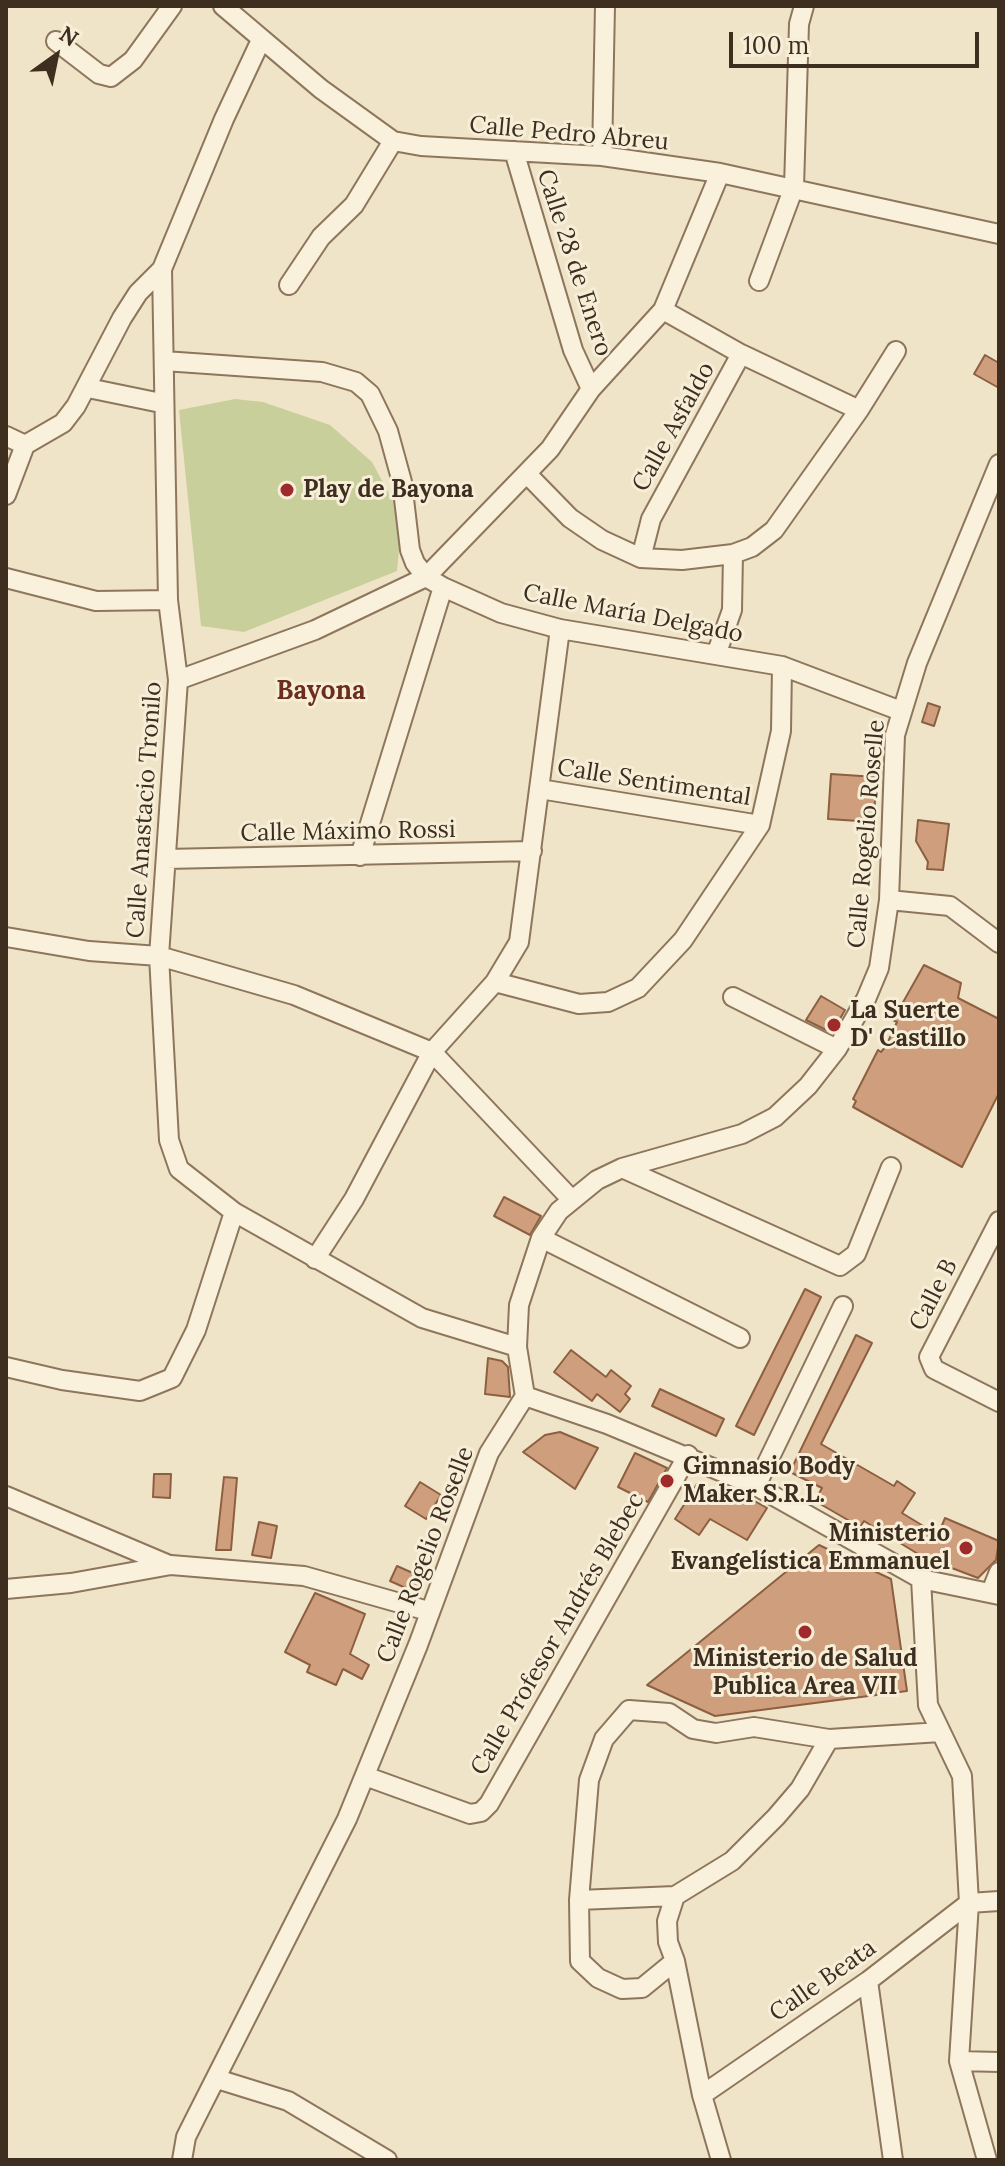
<!DOCTYPE html>
<meta charset="utf-8">
<style>
body{margin:0}
#map{position:relative;width:1005px;height:2166px;overflow:hidden;background:#f0e4c8;font-family:Lora,serif}
canvas{display:block}
.frame{position:absolute;inset:0;border:8px solid #3d2e20;pointer-events:none}
.north{position:absolute;left:16px;top:16px;width:80px;height:80px;-webkit-text-stroke:6px #f7eed8;paint-order:stroke;rotate:33deg;font-size:22px;font-weight:700;line-height:32px;text-align:center;color:#3d2e20}
.north::after{content:'';display:block;margin:auto;width:28px;height:36px;background:#3d2e20;clip-path:polygon(50% 0,100% 100%,50% 72%,0 100%)}
.scale{position:absolute;left:729px;top:32px;width:250px;height:36px;box-sizing:border-box;border:4px solid #3d2e20;border-top:0;padding-left:10px;font-size:24px;line-height:28px;white-space:nowrap;color:#3d2e20;-webkit-text-stroke:6px #f7eed8;paint-order:stroke}
</style>
<div id="map">
<canvas width="1005" height="2166"></canvas>
<div class="frame"></div>
<div class="north">N</div>
<div class="scale">100 m</div>
</div>
<script>
const ctx = document.querySelector('canvas').getContext('2d');
ctx.lineJoin = 'round';
function fill(path, color) {
  ctx.fillStyle = color;
  ctx.fill(path, 'evenodd');
}
function shape(rows) {
  const path = new Path2D();
  for (const r of rows) {
    path.moveTo(r[0], r[1]);
    for (let i = 2; i < r.length; i += 2) path.lineTo(r[i], r[i + 1]);
  }
  return path;
}
function trace(path, color, width, dash) {
  ctx.strokeStyle = color;
  ctx.lineWidth = width;
  ctx.lineCap = dash ? 'butt' : 'round';
  ctx.setLineDash(dash || []);
  ctx.stroke(path);
}
function drawText(font, color, halo, rows, align = 'center') {
  ctx.font = font + ' Lora,serif';
  ctx.lineWidth = 6;
  ctx.setLineDash([]);
  ctx.textBaseline = 'middle';
  ctx.strokeStyle = halo;
  ctx.fillStyle = color;
  for (const [text, x, y, turn = 0] of rows) {
    ctx.save();
    ctx.translate(x, y);
    ctx.rotate((+turn || 0) * Math.PI / 180);
    ctx.textAlign = isNaN(turn) ? turn : align;
    if (halo) ctx.strokeText(text, 0, 0);
    ctx.fillText(text, 0, 0);
    ctx.restore();
  }
}
const green = shape([
 [235,399,263,402,330,425,372,462,402,518,397,571,244,632,201,626,179,410]
]);
const building = shape([
 [985,355,999,363,999,388,974,374,985,355],
 [928,703,940,707,934,726,922,722,928,703],
 [831,774,876,777,874,822,828,819,831,774],
 [918,820,949,824,943,870,927,869,928,862,916,841,918,820],
 [924,965,961,983,958,998,999,1019,999,1093,962,1167,853,1107,856,1101,853,1099,878,1050,881,1052,886,1046,897,1022,893,1020,924,965],
 [821,996,845,1010,832,1033,806,1020,821,996],
 [504,1197,541,1216,530,1235,494,1216,504,1197],
 [805,1289,821,1297,754,1435,736,1426,805,1289],
 [856,1335,872,1343,821,1444,894,1486,897,1481,915,1493,902,1513,938,1535,945,1518,999,1541,996,1560,978,1578,923,1557,864,1521,860,1527,815,1501,822,1488,790,1472,856,1335],
 [571,1350,606,1377,611,1370,631,1386,625,1394,630,1399,620,1412,597,1394,592,1401,554,1372,571,1350],
 [488,1358,502,1361,508,1367,510,1397,485,1394,488,1358],
 [660,1389,724,1419,716,1436,652,1406,660,1389],
 [560,1432,598,1448,575,1489,523,1452,545,1435,560,1432],
 [635,1453,667,1468,648,1502,618,1487,635,1453],
 [154,1474,171,1474,170,1498,153,1497,154,1474],
 [224,1477,237,1478,231,1550,216,1550,224,1477],
 [420,1482,441,1495,426,1519,405,1506,420,1482],
 [697,1484,728,1503,735,1490,767,1508,747,1540,710,1519,699,1535,675,1519,697,1484],
 [259,1522,277,1526,271,1558,252,1555,259,1522],
 [819,1545,891,1579,907,1691,715,1716,647,1685,819,1545],
 [397,1566,424,1578,417,1593,390,1581,397,1566],
 [315,1593,365,1614,350,1654,369,1665,362,1679,343,1669,336,1685,307,1672,310,1665,285,1652,315,1593]
]);
const minor = shape([
 [223,6,321,89,393,141,421,146,602,156,720,173,999,234],
 [261,40,224,119,162,269,168,600,178,680,159,956,169,1140,179,1169,234,1212,422,1318,517,1347],
 [56,41,99,74,111,77,133,60,172,6],
 [514,151,573,350,591,389],
 [602,156,605,6],
 [759,281,794,187,799,24,804,6],
 [289,285,321,237,354,205,393,141],
 [663,310,741,354],
 [164,361,322,372,356,382,370,394,388,431,402,482,410,550,415,563,426,577,443,587,501,613,560,629,782,666,901,711],
 [88,388,161,403],
 [6,436,25,445],
 [527,474,570,518,602,540,641,558,682,560,733,554,752,547,774,530,859,410,896,351],
 [6,495,25,445,63,423,76,406,122,318,138,293,162,269],
 [641,558,651,519,741,354,859,410],
 [6,578,96,601,168,600],
 [716,655,732,610,733,554],
 [178,680,315,630,426,577,550,449,591,389,663,310,720,173],
 [540,789,760,825],
 [360,856,443,587],
 [166,859,532,851],
 [889,900,950,906,999,943],
 [6,937,89,951,159,956,294,995,432,1052,571,1199],
 [495,982,579,1004,608,1002,638,988,683,940,760,825,781,731,782,666],
 [733,997,837,1049],
 [622,1168,840,1266,856,1254,891,1167],
 [999,1221,929,1357,934,1369,999,1402],
 [541,1238,740,1338],
 [315,1259,354,1199,432,1052,495,982,519,942,560,629],
 [6,1367,62,1380,140,1391,172,1378,196,1330,234,1212],
 [525,1396,607,1424,756,1486,921,1579,999,1595],
 [756,1486,843,1306],
 [6,1496,169,1565],
 [921,1579,928,1705,962,1776,969,1903,959,2061,987,2160],
 [6,1589,71,1583,171,1565,304,1576,428,1611],
 [991,1592,999,1572],
 [365,1776,470,1814,481,1812,489,1804,688,1455],
 [579,1900,675,1896],
 [675,1961,642,1988,622,1989,598,1978,580,1961,579,1900,589,1780,604,1739,629,1710,669,1713,693,1729,716,1733,754,1727,829,1739,941,1732],
 [868,1981,893,2160],
 [959,2061,999,2062],
 [217,2079,288,2101,387,2160],
 [702,2095,868,1981,969,1903,999,1901],
 [182,2160,186,2137,195,2119,347,1819,418,1645,489,1453,525,1396,517,1347,519,1305,541,1238,559,1211,597,1180,622,1168,742,1134,775,1117,808,1086,837,1049,866,999,879,968,889,900,895,735,917,663,999,464],
 [721,2160,702,2095,675,1961,668,1942,667,1921,675,1896,732,1861,776,1817,800,1789,829,1739]
]);
const markers = [
 [287,490,8,"#9e2a2b"],
 [834,1025,8,"#9e2a2b"],
 [667,1481,8,"#9e2a2b"],
 [966,1548,8,"#9e2a2b"],
 [805,1632,8,"#9e2a2b"]
];
const streetNames = [
 ["Calle Pedro Abreu",569,134,5],
 ["Calle 28 de Enero",574,263,72],
 ["Calle Asfaldo",674,427,-61],
 ["Calle María Delgado",633,614,11],
 ["Calle Sentimental",654,783,9],
 ["Calle Anastacio Tronilo",145,810,-86],
 ["Calle Máximo Rossi",348,832,-1],
 ["Calle Rogelio Roselle",867,834,-85],
 ["Calle B",934,1295,-63],
 ["Calle Rogelio Roselle",426,1555,-69],
 ["Calle Profesor Andrés Blebec",558,1634,-60],
 ["Calle Beata",823,1981,-35]
];
const poiNames = [
 ["Play de Bayona",303,490],
 ["La Suerte",850,1011],
 ["D' Castillo",850,1039],
 ["Gimnasio Body",683,1467],
 ["Maker S.R.L.",683,1495],
 ["Ministerio",950,1534,"right"],
 ["Evangelística Emmanuel",950,1562,"right"],
 ["Ministerio de Salud",805,1659,"center"],
 ["Publica Area VII",805,1687,"center"]
];
const neighbourhoodNames = [
 ["Bayona",321,692]
];
fill(green, '#c9cf9b');
fill(building, '#cf9f7d');
trace(building, '#8d5f41', 2);
trace(minor, '#8d765c', 22);
trace(minor, '#faf1dc', 18);
for (const [x, y, r, color] of markers) {
  const dot = new Path2D();
  dot.arc(x, y, r, 0, 2 * Math.PI);
  ctx.fillStyle = color;
  ctx.fill(dot);
  trace(dot, '#f7eed8', 3);
}
drawText('24px', '#3d2e20', '#f7eed8', streetNames);
drawText('bold 24px', '#3d2e20', '#f7eed8', poiNames, 'left');
drawText('bold 26px', '#6b2e1e', '#f7eed8', neighbourhoodNames);
</script>
